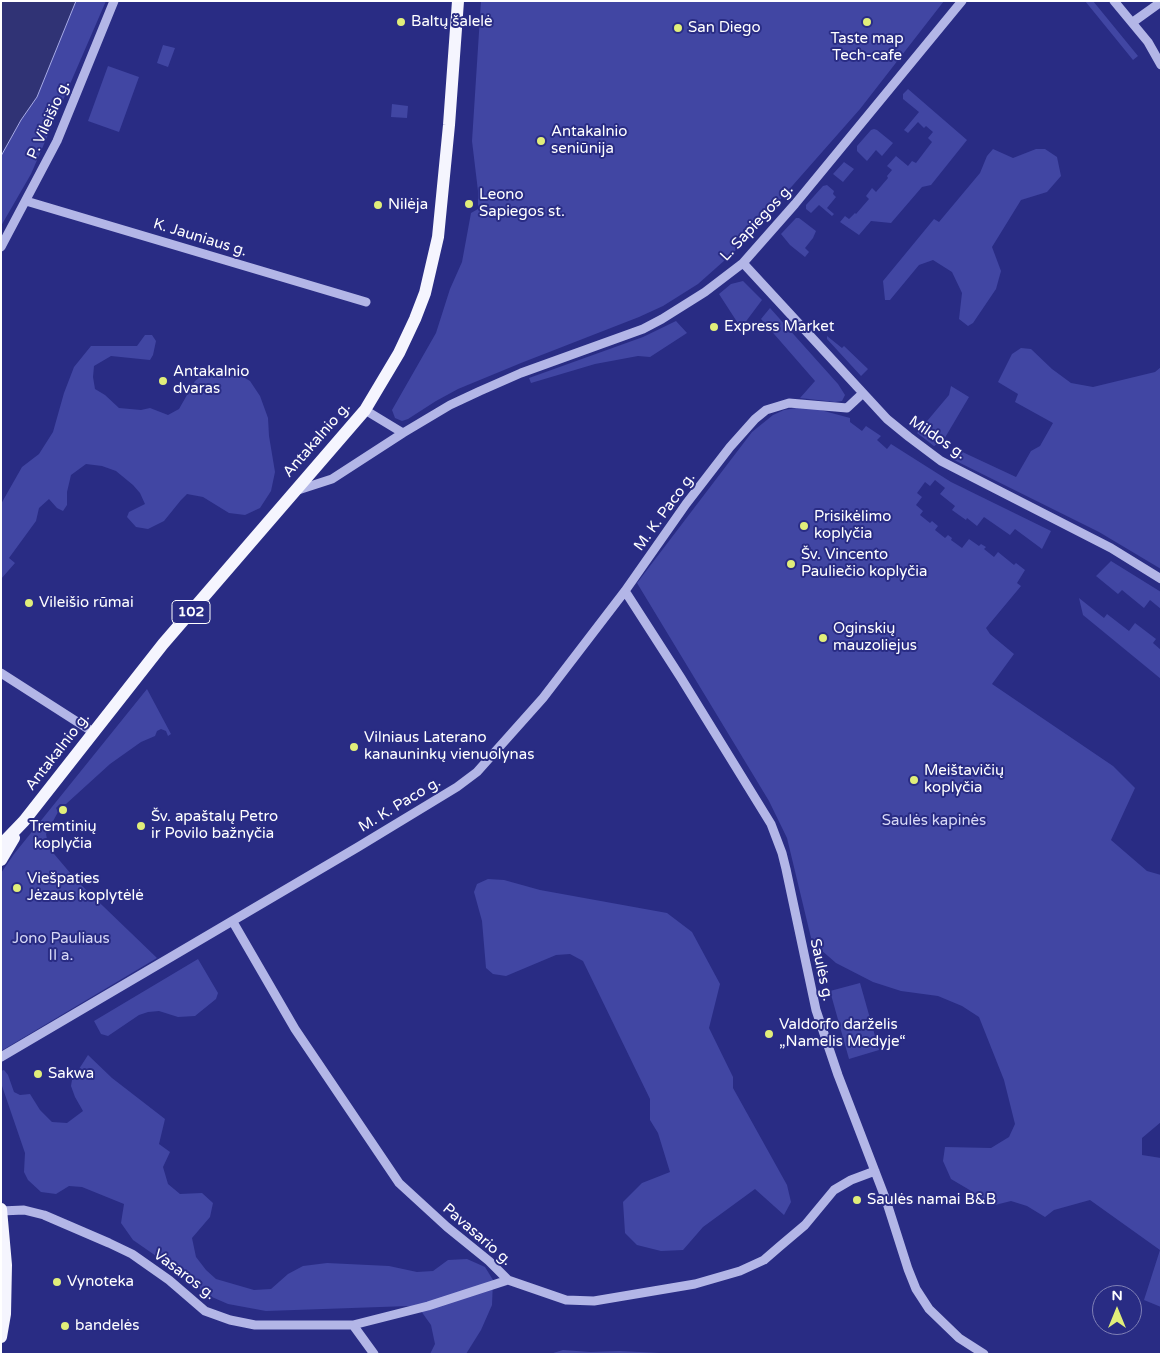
<!DOCTYPE html>
<meta charset="utf-8">
<style>
body{margin:0}
#map{position:relative;width:1162px;height:1355px;overflow:hidden;background:#292c84;font-family:"Varela Round",sans-serif}
canvas{display:block}
.frame{position:absolute;inset:0;border:2px solid #fff;pointer-events:none}
.north{position:absolute;left:1092px;top:1285px;width:50px;height:50px;box-sizing:border-box;background:#292c84;border:1px solid #7f80b5;border-radius:50%;rotate:0deg;font-size:14px;font-weight:700;line-height:20px;text-align:center;color:#fff}
.north::after{content:'';display:block;margin:auto;width:18px;height:22px;background:#e1ee7a;clip-path:polygon(50% 0,100% 100%,50% 72%,0 100%)}
</style>
<div id="map">
<canvas width="1162" height="1355"></canvas>
<div class="frame"></div>
<div class="north">N</div>
</div>
<script>
const ctx = document.querySelector('canvas').getContext('2d');
ctx.lineJoin = 'round';
function fill(path, color) {
  ctx.fillStyle = color;
  ctx.fill(path, 'evenodd');
}
function shape(rows) {
  const path = new Path2D();
  for (const r of rows) {
    path.moveTo(r[0], r[1]);
    for (let i = 2; i < r.length; i += 2) path.lineTo(r[i], r[i + 1]);
  }
  return path;
}
function trace(path, color, width, dash) {
  ctx.strokeStyle = color;
  ctx.lineWidth = width;
  ctx.lineCap = dash ? 'butt' : 'round';
  ctx.setLineDash(dash || []);
  ctx.stroke(path);
}
function drawText(font, color, halo, rows, align = 'center') {
  ctx.font = font + ' "Varela Round",sans-serif';
  ctx.lineWidth = 4;
  ctx.setLineDash([]);
  ctx.textBaseline = 'middle';
  ctx.strokeStyle = halo;
  ctx.fillStyle = color;
  for (const [text, x, y, turn = 0] of rows) {
    ctx.save();
    ctx.translate(x, y);
    ctx.rotate((+turn || 0) * Math.PI / 180);
    ctx.textAlign = isNaN(turn) ? turn : align;
    if (halo) ctx.strokeText(text, 0, 0);
    ctx.fillText(text, 0, 0);
    ctx.restore();
  }
}
const green = shape([
 [76,1,106,1,31,174,1,226,1,156,21,120,37,97],
 [481,1,944,1,860,109,734,252,698,284,663,306,639,317,521,363,458,389,436,401,408,419,402,421,395,418,392,410,436,333,450,289,462,262,471,213,478,209,478,191,472,141],
 [1085,1,1093,1,1138,56,1133,60],
 [163,45,175,48,168,67,157,63],
 [108,66,139,77,119,132,88,121],
 [908,89,967,140,931,185,922,187,891,223,871,221,859,235,840,222,845,216,849,219,855,213,856,214,869,199,866,196,872,188,876,192,888,178,887,176,892,170,887,166,896,156,908,166,912,161,916,163,932,142,928,138,933,132,926,126,924,128,918,122,908,133,904,130,919,112,903,99,903,94],
 [392,104,408,106,407,118,391,117],
 [874,129,877,130,893,143,882,156,876,150,867,161,857,151,857,146,871,130],
 [993,149,1013,158,1036,149,1045,149,1057,157,1061,176,1047,192,1021,200,992,247,1001,271,996,289,973,323,968,326,959,319,962,293,952,272,933,260,919,265,890,300,885,300,883,281,934,219,939,222,980,173,987,156],
 [844,162,854,169,843,182,833,174],
 [827,185,834,191,833,194,836,197,827,208,834,214,832,216,819,205,811,213,806,209,806,205,823,186],
 [796,218,799,218,816,231,813,238,805,248,809,252,805,257,790,245,781,234],
 [743,281,762,300,741,328,719,294,731,284],
 [770,308,838,384,845,395,842,401,835,402,800,398,815,381,761,319],
 [676,321,687,333,650,357,638,356,595,364,531,383,529,378,643,337],
 [145,335,152,335,156,341,153,355,150,360,111,356,94,366,93,377,95,389,105,395,119,408,141,410,150,408,168,415,179,409,195,381,204,374,223,373,240,375,250,381,260,396,268,418,269,436,275,472,271,491,260,508,245,515,229,513,203,497,187,494,181,500,164,521,148,529,136,527,127,517,129,512,145,504,140,493,133,485,116,471,102,466,86,464,71,475,67,492,67,505,63,511,57,508,49,499,39,508,36,521,9,558,15,563,1,579,1,504,22,467,39,454,53,432,64,393,74,367,91,346,137,346],
 [827,336,842,348,844,346,868,369,861,376,827,339],
 [1021,348,1031,349,1052,369,1071,383,1093,387,1155,372,1161,367,1161,569,1099,532,952,459,956,449,1016,477,1031,451,1040,446,1053,423,1015,402,1018,394,998,382,1012,354],
 [951,386,969,397,943,441,934,446,917,433,949,395],
 [796,408,813,408,850,418,850,422,862,431,866,426,881,436,877,440,887,449,891,444,951,482,1051,531,1042,549,1015,529,1010,535,984,517,977,526,967,518,966,520,952,510,955,506,940,494,945,488,935,480,930,486,925,482,917,493,922,497,916,505,923,511,920,515,930,523,932,521,938,526,935,530,945,538,948,535,952,538,951,540,962,548,969,539,979,546,981,544,986,547,984,549,994,557,998,552,1014,565,1016,563,1025,570,1017,583,1021,586,986,628,990,634,1014,654,992,684,1113,766,1135,788,1111,840,1147,871,1161,875,1161,1122,1142,1138,1142,1155,1161,1158,1161,1307,1144,1300,1160,1250,1090,1200,1054,1210,1045,1217,1027,1206,1011,1201,995,1205,951,1179,943,1161,945,1147,991,1148,1009,1137,1015,1124,1004,1080,979,1017,962,1006,938,996,901,991,873,982,836,963,812,942,787,838,769,801,637,583,752,432,773,415,784,410],
 [1111,561,1161,592,1161,609,1150,600,1144,608,1122,590,1118,594,1096,576],
 [1079,598,1104,618,1107,614,1129,631,1135,623,1156,639,1153,643,1161,650,1161,679,1083,615],
 [147,689,171,734,168,736,166,731,161,729,157,731,155,736,141,742,110,764,66,804,60,804,56,808,58,812,46,834,49,848,77,881,157,958,1,1051,1,873,14,854],
 [488,879,504,880,540,890,667,913,692,932,720,984,709,1028,733,1077,733,1088,787,1185,791,1202,784,1215,755,1189,703,1227,683,1250,661,1251,637,1245,625,1233,623,1202,642,1183,670,1172,658,1133,650,1120,650,1099,583,961,570,954,556,955,506,976,493,974,486,968,482,921,474,892,477,884],
 [198,959,218,993,216,999,195,1016,178,1017,159,1011,148,1012,139,1015,108,1036,101,1034,94,1021],
 [860,983,879,1050,849,1059,830,991],
 [88,1055,112,1078,165,1119,159,1144,170,1152,163,1167,168,1184,180,1194,202,1193,213,1203,210,1217,192,1238,196,1257,206,1270,216,1279,254,1290,271,1289,288,1274,303,1266,327,1263,389,1266,417,1272,433,1271,448,1260,467,1259,485,1267,493,1280,492,1305,481,1330,466,1354,430,1354,435,1344,431,1325,421,1311,409,1306,266,1311,228,1304,205,1294,192,1281,133,1240,121,1223,124,1204,82,1187,69,1186,56,1194,41,1192,28,1180,24,1172,25,1153,1,1083,1,1071,4,1070,8,1075,14,1092,20,1095,30,1094,40,1110,52,1122,67,1123,83,1111,75,1097,71,1086,72,1080],
 [563,1350,590,1352,619,1351,680,1354,550,1354]
]);
const water = shape([
 [1,1,76,1,37,97,21,120,1,156,1,1]
]);
const minor = shape([
 [1114,1,1148,42,1161,65],
 [1133,22,1161,2],
 [26,201,366,302],
 [1,247,57,141,114,1],
 [743,263,887,419,909,437,941,461,1111,548,1161,579],
 [365,410,403,433],
 [295,491,332,479,403,433,450,405,480,391,521,373,643,329,662,319,705,292,743,263,795,204,962,1],
 [625,591,681,678,771,824,782,853,786,869,816,1010,838,1075,886,1200,908,1269,916,1289,929,1309,959,1338,984,1354],
 [1,673,93,732],
 [233,922,295,1029,399,1183,447,1227,489,1261,508,1280,566,1300,594,1301,695,1284,740,1271,764,1260,779,1247,805,1225,834,1190,851,1180,875,1171],
 [1,1057,358,847,457,787,477,772,543,698,625,591,686,504,730,447,755,419,766,410,789,403,847,408,863,393],
 [1,1211,24,1210,44,1215,109,1243,132,1254,169,1280,205,1311,230,1320,255,1325,353,1325,374,1354],
 [353,1325,428,1306,508,1280]
]);
const major = shape([
 [1,845,24,821,163,644,365,410,399,353,415,319,425,293,438,237,449,125,458,1],
 [1,860,14,838],
 [1,1209,6,1265,5,1314,1,1337]
]);
const markers = [
 [401,22,5,"#e1ee7a"],
 [867,22,5,"#e1ee7a"],
 [678,28,5,"#e1ee7a"],
 [541,141,5,"#e1ee7a"],
 [469,204,5,"#e1ee7a"],
 [378,205,5,"#e1ee7a"],
 [714,327,5,"#e1ee7a"],
 [163,381,5,"#e1ee7a"],
 [804,526,5,"#e1ee7a"],
 [791,564,5,"#e1ee7a"],
 [29,603,5,"#e1ee7a"],
 [823,638,5,"#e1ee7a"],
 [354,747,5,"#e1ee7a"],
 [914,780,5,"#e1ee7a"],
 [63,810,5,"#e1ee7a"],
 [141,826,5,"#e1ee7a"],
 [17,888,5,"#e1ee7a"],
 [769,1034,5,"#e1ee7a"],
 [38,1074,5,"#e1ee7a"],
 [857,1200,5,"#e1ee7a"],
 [57,1282,5,"#e1ee7a"],
 [65,1326,5,"#e1ee7a"]
];
const shields = [
 [191,612,38]
];
const shieldNames = [
 ["102",191,612]
];
const poiNames = [
 ["Baltų šalelė",411,22],
 ["San Diego",688,28],
 ["Taste map",867,39,"center"],
 ["Tech-cafe",867,56,"center"],
 ["Antakalnio",551,132],
 ["seniūnija",551,149],
 ["Leono",479,195],
 ["Sapiegos st.",479,212],
 ["Nilėja",388,205],
 ["Express Market",724,327],
 ["Antakalnio",173,372],
 ["dvaras",173,389],
 ["Prisikėlimo",814,517],
 ["koplyčia",814,534],
 ["Šv. Vincento",801,555],
 ["Pauliečio koplyčia",801,572],
 ["Vileišio rūmai",39,603],
 ["Oginskių",833,629],
 ["mauzoliejus",833,646],
 ["Vilniaus Laterano",364,738],
 ["kanauninkų vienuolynas",364,755],
 ["Meištavičių",924,771],
 ["koplyčia",924,788],
 ["Šv. apaštalų Petro",151,817],
 ["ir Povilo bažnyčia",151,834],
 ["Tremtinių",63,827,"center"],
 ["koplyčia",63,844,"center"],
 ["Viešpaties",27,879],
 ["Jėzaus koplytėlė",27,896],
 ["Valdorfo darželis",779,1025],
 ["„Namelis Medyje“",779,1042],
 ["Sakwa",48,1074],
 ["Saulės namai B&B",867,1200],
 ["Vynoteka",67,1282],
 ["bandelės",75,1326]
];
const streetNames = [
 ["P. Vileišio g.",49,120,-66],
 ["L. Sapiegos g.",757,223,-47],
 ["K. Jauniaus g.",200,238,17],
 ["Mildos g.",937,438,34],
 ["Antakalnio g.",317,440,-49],
 ["M. K. Paco g.",665,512,-54],
 ["Antakalnio g.",58,752,-52],
 ["M. K. Paco g.",400,805,-31],
 ["Saulės g.",821,970,78],
 ["Pavasario g.",477,1235,41],
 ["Vasaros g.",184,1275,37]
];
const parkNames = [
 ["Saulės kapinės",934,821],
 ["Jono Pauliaus",61,939],
 ["II a.",61,956]
];
fill(green, '#4146a3');
fill(water, '#303375');
trace(water, '#a8ace7', 1);
trace(minor, '#b3b6e7', 9);
trace(major, '#f5f5fe', 12);
for (const [x, y, r, color] of markers) {
  const dot = new Path2D();
  dot.arc(x, y, r, 0, 2 * Math.PI);
  ctx.fillStyle = color;
  ctx.fill(dot);
  trace(dot, '#292c84', 2);
}
for (const [x, y, w] of shields) {
  const box = new Path2D();
  box.roundRect(x - w / 2, y - 11.5, w, 23, 4);
  ctx.fillStyle = '#292c84';
  ctx.fill(box);
  trace(box, '#fff', 1);
}
drawText('bold 14px', '#fff', null, shieldNames);
drawText('15px', '#fff', '#292c84', poiNames, 'left');
drawText('15px', '#fff', '#292c84', streetNames);
drawText('15px', '#d7d8f6', '#292c84', parkNames);
</script>
